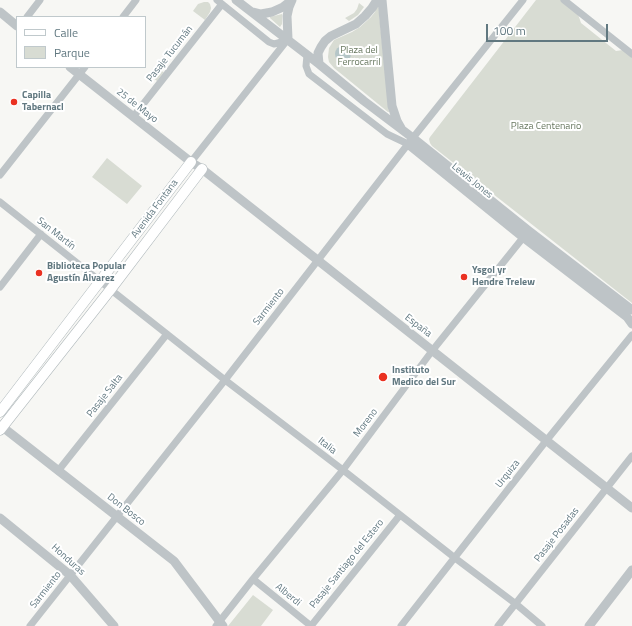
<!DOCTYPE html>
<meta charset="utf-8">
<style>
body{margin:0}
#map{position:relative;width:632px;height:626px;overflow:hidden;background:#f7f7f4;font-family:"Titillium Web",sans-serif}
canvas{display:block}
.legend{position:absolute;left:16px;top:16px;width:130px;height:52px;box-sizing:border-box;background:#fff;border:1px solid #c0c9cc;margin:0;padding:5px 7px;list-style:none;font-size:12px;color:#617880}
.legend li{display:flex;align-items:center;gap:8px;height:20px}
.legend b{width:20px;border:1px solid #c0c9cc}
.scale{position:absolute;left:486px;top:24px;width:122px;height:18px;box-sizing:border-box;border:2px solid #617880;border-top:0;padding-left:5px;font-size:12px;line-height:14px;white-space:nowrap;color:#617880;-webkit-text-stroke:3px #fff;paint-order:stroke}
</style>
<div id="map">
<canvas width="632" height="626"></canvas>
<ul class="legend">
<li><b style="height:5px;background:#fff"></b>Calle</li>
<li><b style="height:11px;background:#d8dcd3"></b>Parque</li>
</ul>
<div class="scale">100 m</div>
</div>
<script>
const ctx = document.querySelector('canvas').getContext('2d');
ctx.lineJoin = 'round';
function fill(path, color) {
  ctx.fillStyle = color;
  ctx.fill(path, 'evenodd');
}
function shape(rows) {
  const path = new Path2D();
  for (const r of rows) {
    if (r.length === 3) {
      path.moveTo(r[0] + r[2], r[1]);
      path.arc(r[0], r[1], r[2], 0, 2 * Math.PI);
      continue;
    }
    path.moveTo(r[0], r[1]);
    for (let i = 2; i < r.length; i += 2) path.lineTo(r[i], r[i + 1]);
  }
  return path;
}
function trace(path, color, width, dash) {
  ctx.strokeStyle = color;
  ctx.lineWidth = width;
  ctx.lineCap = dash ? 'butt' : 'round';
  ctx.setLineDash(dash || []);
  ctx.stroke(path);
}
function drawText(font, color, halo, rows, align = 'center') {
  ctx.font = font + ' "Titillium Web",sans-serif';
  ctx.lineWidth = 4;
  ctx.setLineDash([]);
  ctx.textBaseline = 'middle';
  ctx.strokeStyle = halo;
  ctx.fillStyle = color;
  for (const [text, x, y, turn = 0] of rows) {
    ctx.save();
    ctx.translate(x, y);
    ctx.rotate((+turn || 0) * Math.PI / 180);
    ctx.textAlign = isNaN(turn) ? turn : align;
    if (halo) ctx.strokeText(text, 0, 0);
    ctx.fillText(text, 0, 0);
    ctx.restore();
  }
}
const green = shape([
 [536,0,561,0,578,14,581,23,616,51,623,50,632,57,632,303,432,146,430,143,429,139,430,137],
 [204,2,208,2,210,4,211,8,210,12,205,20,193,11,198,4],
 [359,3,364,7,358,15,349,21,345,18,354,13,357,9],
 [378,3,389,112,388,112,334,68,329,62,328,57,329,48,334,40,352,32,360,27,371,17,375,12],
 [282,14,282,24,280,27,270,18,270,17],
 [153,69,164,72,157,81,151,76],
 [107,158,142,186,127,204,92,177],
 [253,595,273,610,261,626,228,626]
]);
const water = shape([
 [343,54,8]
]);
const minor = shape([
 [217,0,269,42,274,44,278,43,288,39],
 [564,0,632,54],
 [27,17,40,0],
 [123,17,136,0],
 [307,55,306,66,309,74,387,134,408,144],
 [133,117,222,4],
 [191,162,288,39],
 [0,175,85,67],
 [0,202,225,380,343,470,455,558,516,604,542,626],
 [0,287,41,234],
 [58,471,167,334],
 [253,579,311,626],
 [30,626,225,380,408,144,523,0],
 [216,626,253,579,343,470,432,351,526,234],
 [311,626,400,515],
 [401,626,546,441,632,335],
 [498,626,632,456]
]);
const tertiary = shape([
 [236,0,319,64,364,101,413,138,529,231,632,310],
 [382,0,392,106,397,121,401,128],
 [0,12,17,26],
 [253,12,261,14,272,12,283,7,292,0],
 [288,39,287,16,289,7,292,0],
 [319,64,318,53,321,47,325,41,331,36,356,24,365,16,372,8,377,0],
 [70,67,191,162,202,169,632,508],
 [408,144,524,238,627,317,632,324],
 [0,425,174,561,223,626],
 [0,518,70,575,114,626],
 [589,626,632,570]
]);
const secondary = shape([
 [0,412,191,162],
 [0,430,111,289,202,169]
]);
const markers = [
 [14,102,4,"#ea3121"],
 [39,273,4,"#ea3121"],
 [464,277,4,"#ea3121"],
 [383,377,5,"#ea3121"]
];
const parkNames = [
 ["Plaza del",359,51],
 ["Ferrocarril",359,63],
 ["Plaza Centenario",546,127]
];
const streetNames = [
 ["Pasaje Tucumán",170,54,-52],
 ["25 de Mayo",137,106,38],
 ["Lewis Jones",472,181,39],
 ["Avenida Fontana",155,209,-53],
 ["San Martín",56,234,38],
 ["Sarmiento",269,307,-52],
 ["España",418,326,38],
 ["Pasaje Salta",105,396,-52],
 ["Moreno",366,423,-53],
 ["Italia",327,446,38],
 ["Urquiza",508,474,-52],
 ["Don Bosco",126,510,38],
 ["Pasaje Posadas",557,535,-52],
 ["Honduras",68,560,42],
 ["Pasaje Santiago del Estero",347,564,-51],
 ["Sarmiento",46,590,-52],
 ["Alberdi",288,595,39]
];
const poiNames = [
 ["Capilla",22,96],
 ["Tabernacl",22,108],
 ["Biblioteca Popular",47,267],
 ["Agustín Álvarez",47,279],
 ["Ysgol yr",472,271],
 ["Hendre Trelew",472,283],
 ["Instituto",392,371],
 ["Medico del Sur",392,383]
];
fill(green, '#d8dcd3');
fill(water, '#b5c6c8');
trace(secondary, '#b0b9bc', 11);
trace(minor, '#bec4c7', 7);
trace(tertiary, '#bec4c7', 9);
trace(secondary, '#fff', 10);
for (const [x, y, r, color] of markers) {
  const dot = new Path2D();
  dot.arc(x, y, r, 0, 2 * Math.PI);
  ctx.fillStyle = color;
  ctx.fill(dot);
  trace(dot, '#fff', 1.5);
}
drawText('10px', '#687860', '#fff', parkNames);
drawText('10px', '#617880', '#fff', streetNames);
drawText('bold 10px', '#617880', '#fff', poiNames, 'left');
</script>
